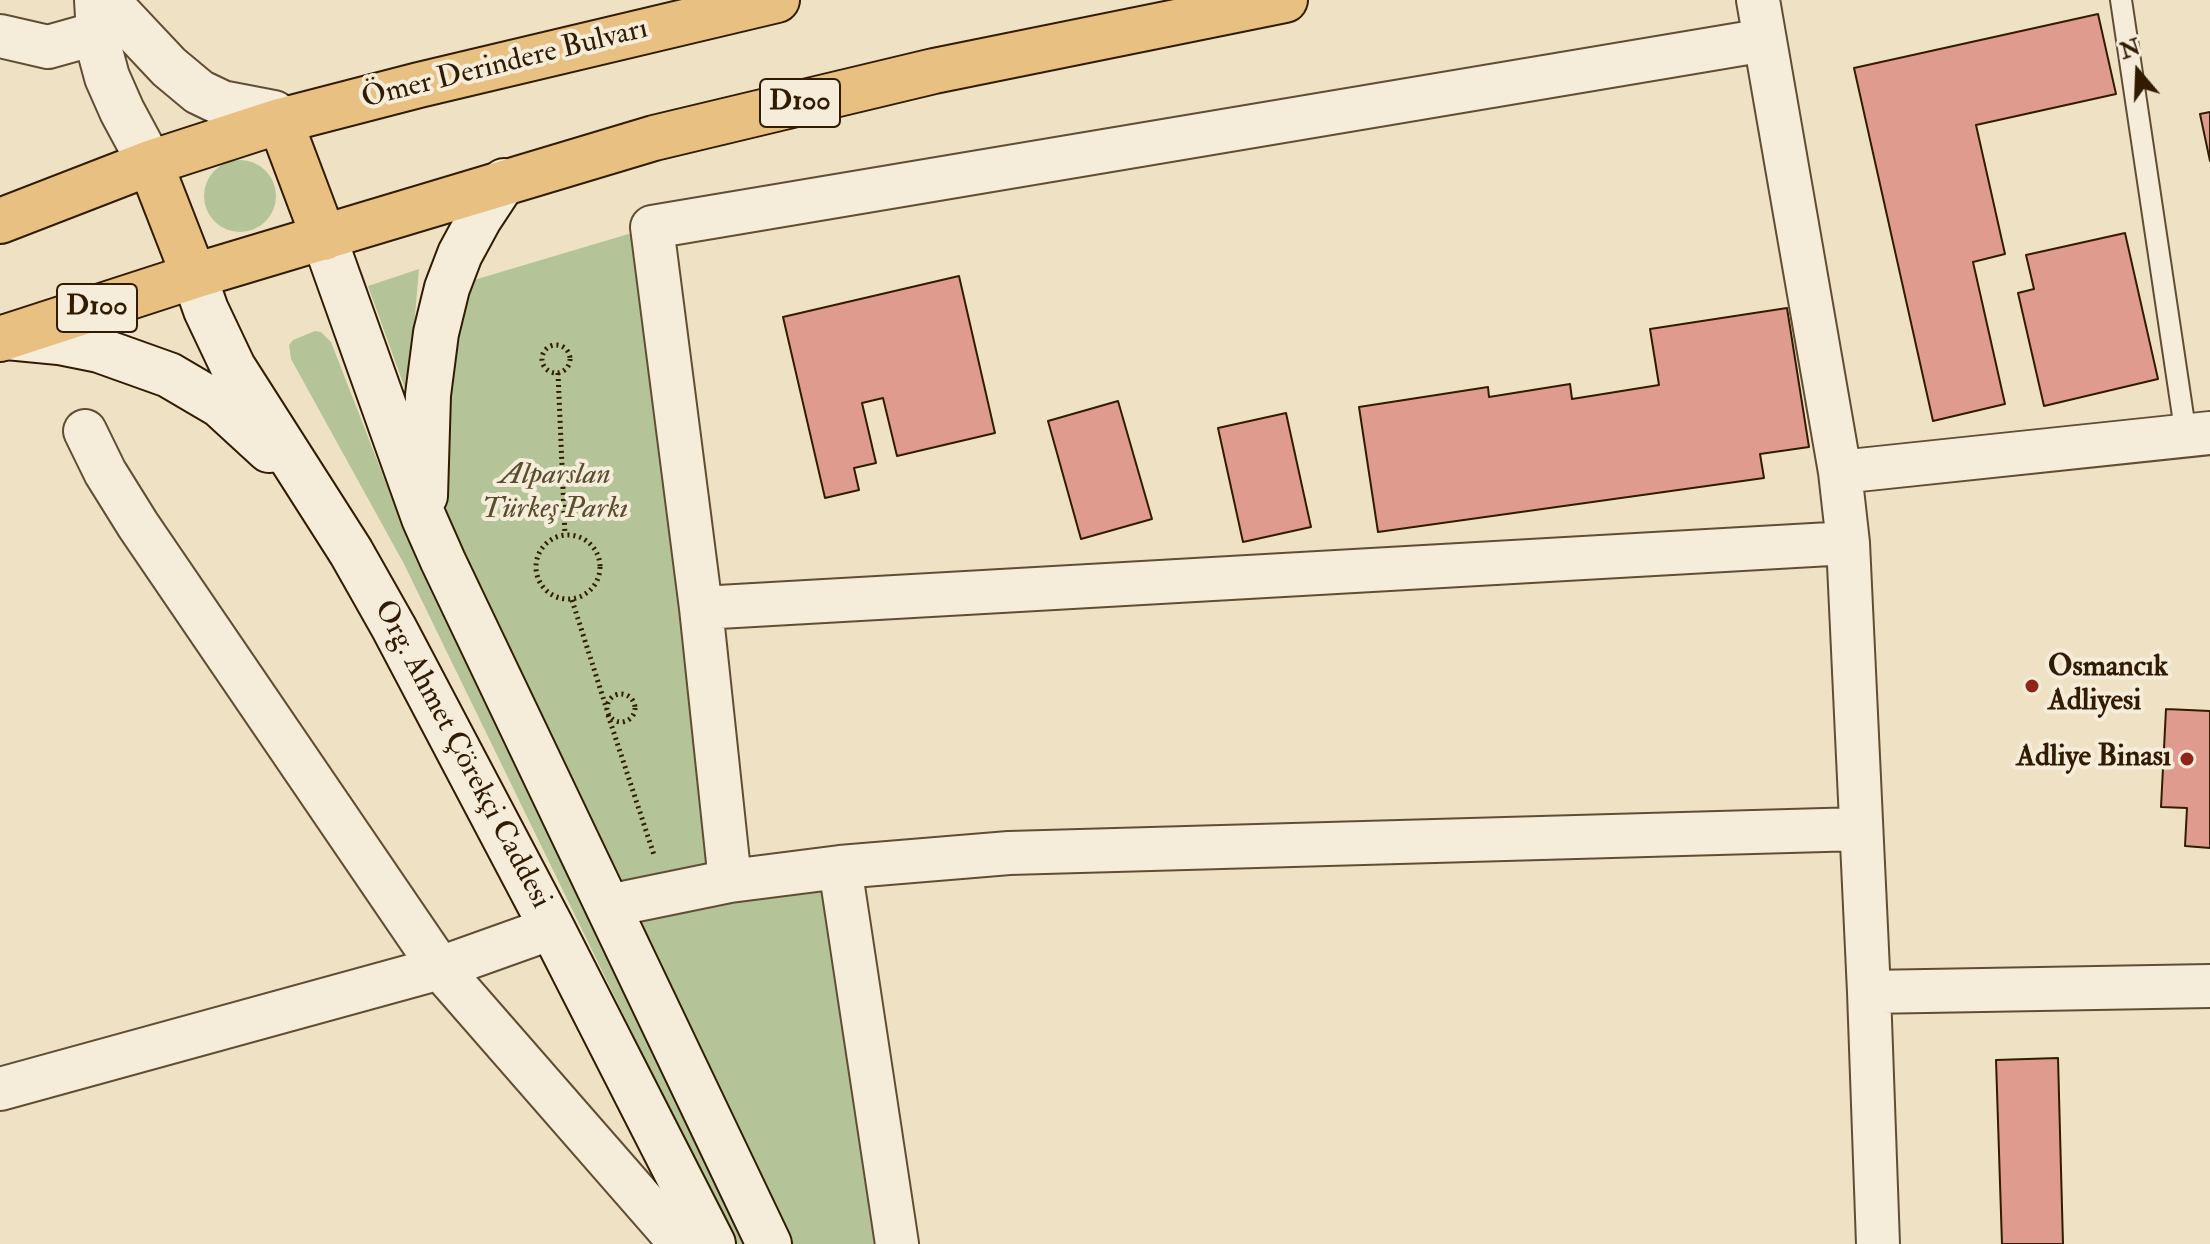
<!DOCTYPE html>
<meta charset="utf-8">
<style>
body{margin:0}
#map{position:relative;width:2210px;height:1244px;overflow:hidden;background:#efe2c4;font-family:"IM FELL Double Pica",serif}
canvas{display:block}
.north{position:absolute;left:2098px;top:32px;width:80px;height:80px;-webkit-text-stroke:6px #f5ecd9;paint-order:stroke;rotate:341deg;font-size:22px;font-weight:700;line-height:32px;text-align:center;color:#321c01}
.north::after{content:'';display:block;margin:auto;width:28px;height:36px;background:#321c01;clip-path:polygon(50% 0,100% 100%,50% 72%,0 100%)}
</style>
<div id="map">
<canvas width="2210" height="1244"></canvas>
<div class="north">N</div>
</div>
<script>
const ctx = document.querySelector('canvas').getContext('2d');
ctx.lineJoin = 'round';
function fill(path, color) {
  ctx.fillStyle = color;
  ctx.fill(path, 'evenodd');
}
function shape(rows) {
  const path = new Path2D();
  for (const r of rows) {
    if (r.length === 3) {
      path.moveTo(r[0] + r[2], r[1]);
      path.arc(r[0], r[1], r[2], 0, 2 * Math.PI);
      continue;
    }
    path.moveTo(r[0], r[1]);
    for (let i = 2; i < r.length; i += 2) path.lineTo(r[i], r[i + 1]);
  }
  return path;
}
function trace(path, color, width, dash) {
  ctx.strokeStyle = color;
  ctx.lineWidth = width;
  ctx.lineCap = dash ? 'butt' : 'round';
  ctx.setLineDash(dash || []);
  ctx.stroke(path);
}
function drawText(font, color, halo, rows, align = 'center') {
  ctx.font = font + ' "IM FELL Double Pica",serif';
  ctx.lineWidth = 8;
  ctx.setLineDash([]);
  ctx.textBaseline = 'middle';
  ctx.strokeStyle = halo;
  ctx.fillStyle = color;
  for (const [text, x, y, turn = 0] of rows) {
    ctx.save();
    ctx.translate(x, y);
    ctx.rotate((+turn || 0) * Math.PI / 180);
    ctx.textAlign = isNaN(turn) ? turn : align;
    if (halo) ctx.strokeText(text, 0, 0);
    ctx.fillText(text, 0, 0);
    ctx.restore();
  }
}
const green = shape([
 [240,196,36],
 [652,227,730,880,840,867,897,1244,772,1244,443,561,447,288],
 [419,269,408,397,368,286],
 [315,331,321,332,331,342,416,560,744,1244,735,1244,404,564,291,359,289,345,293,340]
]);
const building = shape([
 [2098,14,2116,94,1976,125,2005,254,1973,262,2005,404,1933,421,1854,68,2098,14],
 [2210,112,2210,161,2200,114,2210,112],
 [2125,233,2158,379,2044,406,2018,293,2034,289,2026,255,2125,233],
 [959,276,995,433,897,456,883,398,862,403,876,463,854,468,859,490,825,498,783,317,959,276],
 [1787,308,1809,447,1760,454,1764,478,1378,532,1359,407,1488,387,1489,397,1570,384,1572,399,1659,385,1650,329,1787,308],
 [1118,401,1152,519,1081,539,1048,421,1118,401],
 [1286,413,1311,527,1243,542,1218,428,1286,413],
 [2166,709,2210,711,2210,848,2185,846,2187,808,2161,807,2166,709],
 [2058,1058,2063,1244,2002,1244,1996,1060,2058,1058]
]);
const path = shape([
 [556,359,14],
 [558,373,565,535],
 [568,567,32],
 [572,600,607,710],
 [621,708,14],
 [608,715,654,855]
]);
const service = shape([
 [2121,0,2186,436]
]);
const minor = shape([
 [1758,0,1840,472,1848,543,1869,992,1878,1244],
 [0,36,48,47,98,33],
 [85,431,105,472,138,525,440,968,681,1244],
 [1840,472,2210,433],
 [701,608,1848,543],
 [840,867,897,1244],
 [730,881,701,608,652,227,1765,40],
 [608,906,730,881,840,867,1009,853,1860,829],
 [1869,992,2210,986],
 [0,1089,440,968,552,928]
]);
const tertiary = shape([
 [97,0,100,51,107,77,122,111,150,163],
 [106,0,169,67,199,92,222,103,274,113,280,121]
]);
const secondary = shape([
 [324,238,424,518,443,561,769,1244],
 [194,276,206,310,233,367,351,552,394,628,552,928,713,1244],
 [7,337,59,342,99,350,169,375,220,405,269,450],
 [425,496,428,395,436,333,447,288,460,254,479,219,504,181]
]);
const trunk = shape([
 [280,121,324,238],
 [150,163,194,276],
 [0,221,150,163,280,121,419,85,777,0],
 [0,339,194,276,654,138,934,71,1285,0]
]);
const markers = [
 [2032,686,8,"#8f2418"],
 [2187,759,8,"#8f2418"]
];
const shields = [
 [800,103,80],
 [97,308,80]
];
const shieldNames = [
 ["D100",800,103],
 ["D100",97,308]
];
const streetNames = [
 ["Ömer Derindere Bulvarı",505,65,-14],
 ["Org. Ahmet Çörekçi Caddesi",461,755,62]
];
const parkNames = [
 ["Alparslan",555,477],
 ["Türkeş Parkı",555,511]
];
const poiNames = [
 ["Osmancık",2048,669],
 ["Adliyesi",2048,703],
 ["Adliye Binası",2171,759,"right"]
];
fill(green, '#b4c498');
fill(building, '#e09b8f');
trace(building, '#321c01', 2);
trace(service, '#614e32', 24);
trace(minor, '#614e32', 46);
trace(tertiary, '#614e32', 48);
trace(secondary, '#321c01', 48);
trace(trunk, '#321c01', 48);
trace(path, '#321c01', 5, [2, 4]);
trace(service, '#f5ecd9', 20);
trace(minor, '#f5ecd9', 42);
trace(tertiary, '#f5ecd9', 44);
trace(secondary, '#f5ecd9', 44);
trace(trunk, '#e8c182', 44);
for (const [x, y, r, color] of markers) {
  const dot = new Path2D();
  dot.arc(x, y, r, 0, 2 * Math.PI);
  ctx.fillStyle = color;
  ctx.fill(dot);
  trace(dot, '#f5ecd9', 3);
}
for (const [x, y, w] of shields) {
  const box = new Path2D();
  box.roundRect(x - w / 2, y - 24, w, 48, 6);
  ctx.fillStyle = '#f5ecd9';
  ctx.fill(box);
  trace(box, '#321c01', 2);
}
drawText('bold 28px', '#321c01', null, shieldNames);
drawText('30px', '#321c01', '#f5ecd9', streetNames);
drawText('italic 30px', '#594e2e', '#f5ecd9', parkNames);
drawText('bold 30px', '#321c01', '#f5ecd9', poiNames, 'left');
</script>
